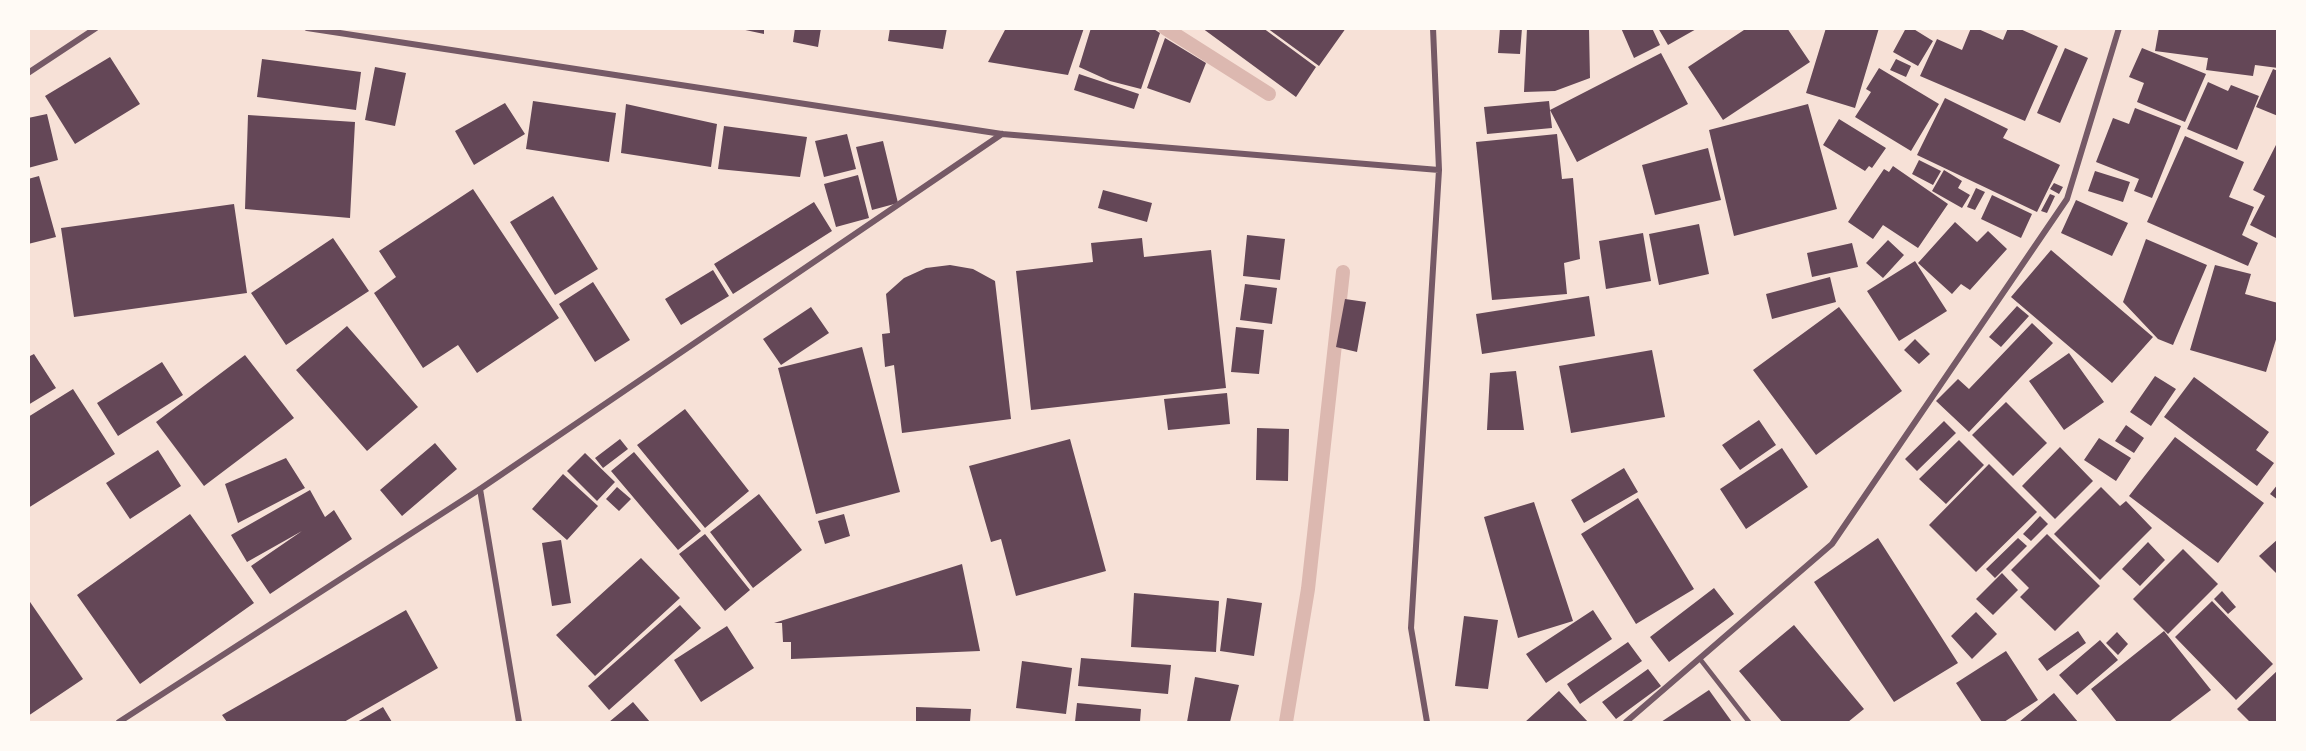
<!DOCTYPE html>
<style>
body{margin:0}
#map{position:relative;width:2306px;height:751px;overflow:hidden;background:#f7e1d7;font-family:"IBM Plex Sans",sans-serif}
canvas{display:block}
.frame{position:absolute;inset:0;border:30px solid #fffaf5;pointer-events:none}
</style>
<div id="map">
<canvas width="2306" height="751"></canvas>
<div class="frame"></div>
</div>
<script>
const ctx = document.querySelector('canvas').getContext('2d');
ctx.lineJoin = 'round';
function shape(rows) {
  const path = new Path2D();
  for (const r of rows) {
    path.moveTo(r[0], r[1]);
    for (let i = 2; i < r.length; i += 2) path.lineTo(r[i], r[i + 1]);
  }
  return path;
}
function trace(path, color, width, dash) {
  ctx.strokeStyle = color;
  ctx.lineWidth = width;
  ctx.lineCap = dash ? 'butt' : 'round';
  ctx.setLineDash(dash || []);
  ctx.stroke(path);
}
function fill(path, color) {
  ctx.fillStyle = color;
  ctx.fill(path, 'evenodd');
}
const stream = shape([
 [1165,28,1269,94],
 [1286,722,1308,589,1343,272]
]);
const building = shape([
 [736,28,764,28,764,34],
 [795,28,821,28,818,47,793,42],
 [890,28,947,28,943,49,888,41],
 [1006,28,1084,28,1068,75,988,62],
 [1091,28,1152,28,1160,33,1141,89,1110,81,1079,67],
 [1202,28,1263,28,1316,67,1296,97],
 [1267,28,1346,28,1319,66],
 [1500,28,1522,28,1520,54,1498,53],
 [1527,28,1589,28,1590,78,1555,91,1524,92],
 [1621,28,1652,28,1660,45,1634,58],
 [1658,28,1698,28,1668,45],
 [1747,28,1787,28,1810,62,1723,120,1688,67],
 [1826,28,1879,28,1855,108,1806,93],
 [1906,28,1912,28,1933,41,1918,66,1893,52],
 [1971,28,1976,28,2003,40,2008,28,2018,28,2058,46,2025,121,1920,76,1937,39,1962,50],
 [2159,28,2278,28,2278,68,2255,65,2253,76,2206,70,2208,58,2155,51],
 [1165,38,1206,63,1190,103,1147,88],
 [2065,48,2088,58,2060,123,2037,113],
 [2142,48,2206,74,2185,122,2137,102,2144,83,2129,77],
 [1661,53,1688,104,1577,162,1550,110],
 [110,57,140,104,75,144,45,96],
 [262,59,361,72,356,110,257,97],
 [1896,59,1911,66,1906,77,1890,70],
 [375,67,406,73,395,126,365,120],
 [1879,68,1939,104,1911,151,1855,117,1871,92,1866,89],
 [2273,69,2278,71,2278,116,2256,107],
 [1079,74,1139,94,1134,109,1074,90],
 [2208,82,2228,91,2231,85,2259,96,2237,150,2187,129],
 [1945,98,2008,129,2003,138,2060,165,2037,212,1917,155],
 [533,101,616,113,609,162,526,149],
 [1549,101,1552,128,1487,134,1484,107],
 [505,103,525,134,474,165,455,131],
 [626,104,717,124,711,167,621,153],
 [1808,104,1837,209,1734,236,1709,130],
 [2135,108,2181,126,2152,198,2134,191,2139,179,2096,162,2113,118,2129,124],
 [47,114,58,160,28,168,28,118],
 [248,115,355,122,350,218,245,209],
 [1839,119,1886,148,1872,168,1869,166,1865,171,1823,145],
 [724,126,807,137,800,177,718,169],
 [847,134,856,169,824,177,815,141],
 [1557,134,1562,179,1573,178,1580,259,1564,263,1567,294,1492,300,1476,142],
 [2185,136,2244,162,2229,197,2254,207,2242,235,2258,243,2248,266,2147,222],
 [883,141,898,203,872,210,856,147],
 [2278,141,2278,239,2250,225,2265,196,2253,190],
 [1708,148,1721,200,1655,215,1642,165],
 [1919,160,1941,171,1933,185,1912,174],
 [1893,166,1948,204,1918,248,1883,225,1873,239,1848,222,1884,169,1889,172],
 [1944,170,1962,181,1958,188,1970,195,1962,208,1932,191],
 [2095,171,2130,182,2123,202,2088,191],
 [858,175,869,218,836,227,824,184],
 [39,176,56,237,28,244,28,179],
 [2054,183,2063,187,2059,194,2050,189],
 [1976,188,1985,192,1975,210,1967,207],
 [473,189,559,318,477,373,458,345,423,368,374,293,396,277,379,251],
 [1103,190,1152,203,1147,222,1098,208],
 [2050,194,2055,196,2047,213,2041,211],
 [1992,195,2032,214,2021,238,1981,219],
 [553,196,598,269,555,295,510,222],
 [2076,200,2128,223,2112,256,2061,233],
 [814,202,832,231,733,294,714,264],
 [234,204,247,293,74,317,61,228],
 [1955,222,1977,242,1988,231,2007,249,1970,290,1961,284,1952,294,1918,263],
 [1699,224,1709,274,1659,285,1649,234],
 [1643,233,1651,281,1606,289,1599,241],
 [1247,235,1285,239,1280,280,1243,276],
 [333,238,369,291,286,345,251,293],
 [1142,238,1144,257,1211,250,1226,388,1031,410,1016,271,1093,262,1091,243],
 [2146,239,2207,265,2173,345,2158,339,2123,302],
 [1888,240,1904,255,1883,278,1866,263],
 [1852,243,1858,267,1812,277,1807,253],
 [2051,250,2153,337,2112,383,2011,297],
 [1915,261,1947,311,1899,341,1867,291],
 [950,265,973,269,995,281,1011,419,902,433,894,365,885,367,882,334,890,333,886,294,904,278,926,268],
 [2215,265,2251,274,2245,294,2278,303,2278,333,2266,372,2190,350],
 [713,270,729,296,681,325,665,299],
 [1830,277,1836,302,1772,319,1766,294],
 [593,282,630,340,595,362,559,304],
 [1245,284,1277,288,1272,324,1240,320],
 [1589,296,1595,336,1482,354,1476,314],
 [1345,299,1366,302,1357,352,1336,347],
 [2017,306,2029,316,2001,347,1989,337],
 [811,307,829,333,781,365,763,339],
 [1839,307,1902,391,1816,455,1753,370],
 [2032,323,2053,343,1969,432,1936,401,1958,379,1969,389],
 [347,326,418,407,367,451,296,370],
 [1236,327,1264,330,1259,374,1231,372],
 [1915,339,1930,354,1919,364,1904,350],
 [862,347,900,492,816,514,778,368],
 [1652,350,1665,417,1571,433,1559,366],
 [2069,353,2104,402,2064,430,2029,381],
 [34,354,56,388,28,405,28,357],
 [245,355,294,418,204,486,156,422],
 [162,362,183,395,118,436,97,403],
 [1516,371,1524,430,1487,430,1490,373],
 [2155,376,2176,389,2151,426,2130,412],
 [2194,377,2269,432,2256,450,2274,463,2257,486,2164,417],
 [73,389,115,454,28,508,28,417],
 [1227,393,1230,424,1168,430,1164,399],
 [2006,402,2047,443,2013,476,1972,435],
 [685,409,749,491,705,528,637,445],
 [1759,420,1776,445,1740,470,1722,445],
 [1944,421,1956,433,1917,471,1905,459],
 [2126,425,2144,438,2134,453,2115,441],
 [1257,428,1289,429,1288,481,1256,480],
 [2175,437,2264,503,2218,563,2129,496],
 [2099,438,2131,458,2116,481,2084,460],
 [620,439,628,449,603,468,595,458],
 [1070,439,1106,571,1016,596,1001,539,991,542,969,466],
 [1959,440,1984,465,1946,504,1919,479],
 [435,443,457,469,402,516,380,490],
 [2060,447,2093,481,2055,519,2022,486],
 [1782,448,1808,487,1746,529,1720,489],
 [158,450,181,486,130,519,106,483],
 [634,452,701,531,678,550,611,471],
 [585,453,615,482,597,501,567,471],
 [286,458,305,488,238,523,225,484],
 [1989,464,2037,512,1976,572,1929,525],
 [1624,468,1638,492,1584,523,1571,500],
 [563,474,598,506,567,540,532,509],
 [2278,484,2278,500,2270,494],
 [617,487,631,499,619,511,606,499],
 [2101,487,2120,506,2126,501,2152,528,2100,580,2054,534],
 [310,490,325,517,334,510,352,539,270,594,251,566,302,531,247,562,231,535],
 [759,494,802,550,753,588,710,532],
 [1638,498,1694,589,1636,624,1581,534],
 [1534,502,1573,621,1518,638,1484,517],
 [190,514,254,603,140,684,77,595],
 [844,514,850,536,825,544,818,521],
 [2040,516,2048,524,2031,541,2023,534],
 [705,534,750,590,725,611,679,554],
 [2047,534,2100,586,2055,631,2020,597,2029,588,2011,570],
 [1878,538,1958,663,1894,702,1814,582],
 [2018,538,2027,546,1995,578,1986,569],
 [2278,539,2278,575,2259,556],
 [561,540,571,603,552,606,542,543],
 [2148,542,2165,560,2140,586,2122,569],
 [2183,549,2218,584,2168,634,2133,599],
 [641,558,680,598,595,676,556,635],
 [962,564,980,651,791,659,791,642,783,642,782,623,774,623],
 [2002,573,2018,590,1993,615,1976,599],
 [1714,588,1734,614,1669,662,1650,637],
 [2222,591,2236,607,2228,614,2214,599],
 [1134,593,1219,601,1216,652,1131,647],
 [1227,598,1262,603,1254,656,1220,651],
 [28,599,83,679,28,716],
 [2212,601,2273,664,2236,700,2175,637],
 [680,605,701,628,609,710,588,686],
 [406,610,438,668,344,722,227,722,222,715],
 [1593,610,1612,639,1546,683,1526,654],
 [1976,612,1997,634,1972,659,1951,636],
 [1464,616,1498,620,1488,689,1455,686],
 [1794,625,1864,709,1848,722,1782,722,1739,671],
 [727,626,754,668,701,702,674,660],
 [2078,631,2086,643,2047,671,2038,659],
 [2164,631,2211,690,2169,722,2117,722,2091,689],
 [2117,632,2128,644,2118,655,2106,643],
 [2100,640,2118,660,2077,695,2059,675],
 [1628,642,1642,661,1580,704,1567,684],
 [2006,651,2038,700,2004,722,1982,722,1956,683],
 [1081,658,1171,665,1168,694,1078,686],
 [1022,661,1072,668,1066,714,1016,708],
 [1648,669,1661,686,1616,719,1602,702],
 [2278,670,2278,722,2250,722,2237,709],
 [1195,677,1239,685,1230,722,1187,722],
 [1709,690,1732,722,1661,722],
 [1559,691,1588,722,1525,722],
 [2054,693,2078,722,2019,722],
 [633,702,650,722,609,722],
 [1077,703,1141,709,1140,722,1075,722],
 [383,707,392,722,357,722],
 [916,707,971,709,970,722,916,722]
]);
const service = shape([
 [1700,659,1749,722]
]);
const minor = shape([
 [307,28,1002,134,1439,170],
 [28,73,96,28],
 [480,489,519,722],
 [119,722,480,489,1002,134],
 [1427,722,1411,628,1439,170,1433,28],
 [1626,722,1832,544,2067,199,2119,28]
]);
trace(stream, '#dcb8b0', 14);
fill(building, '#644757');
trace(service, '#755966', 4.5);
trace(minor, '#755966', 6);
</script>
